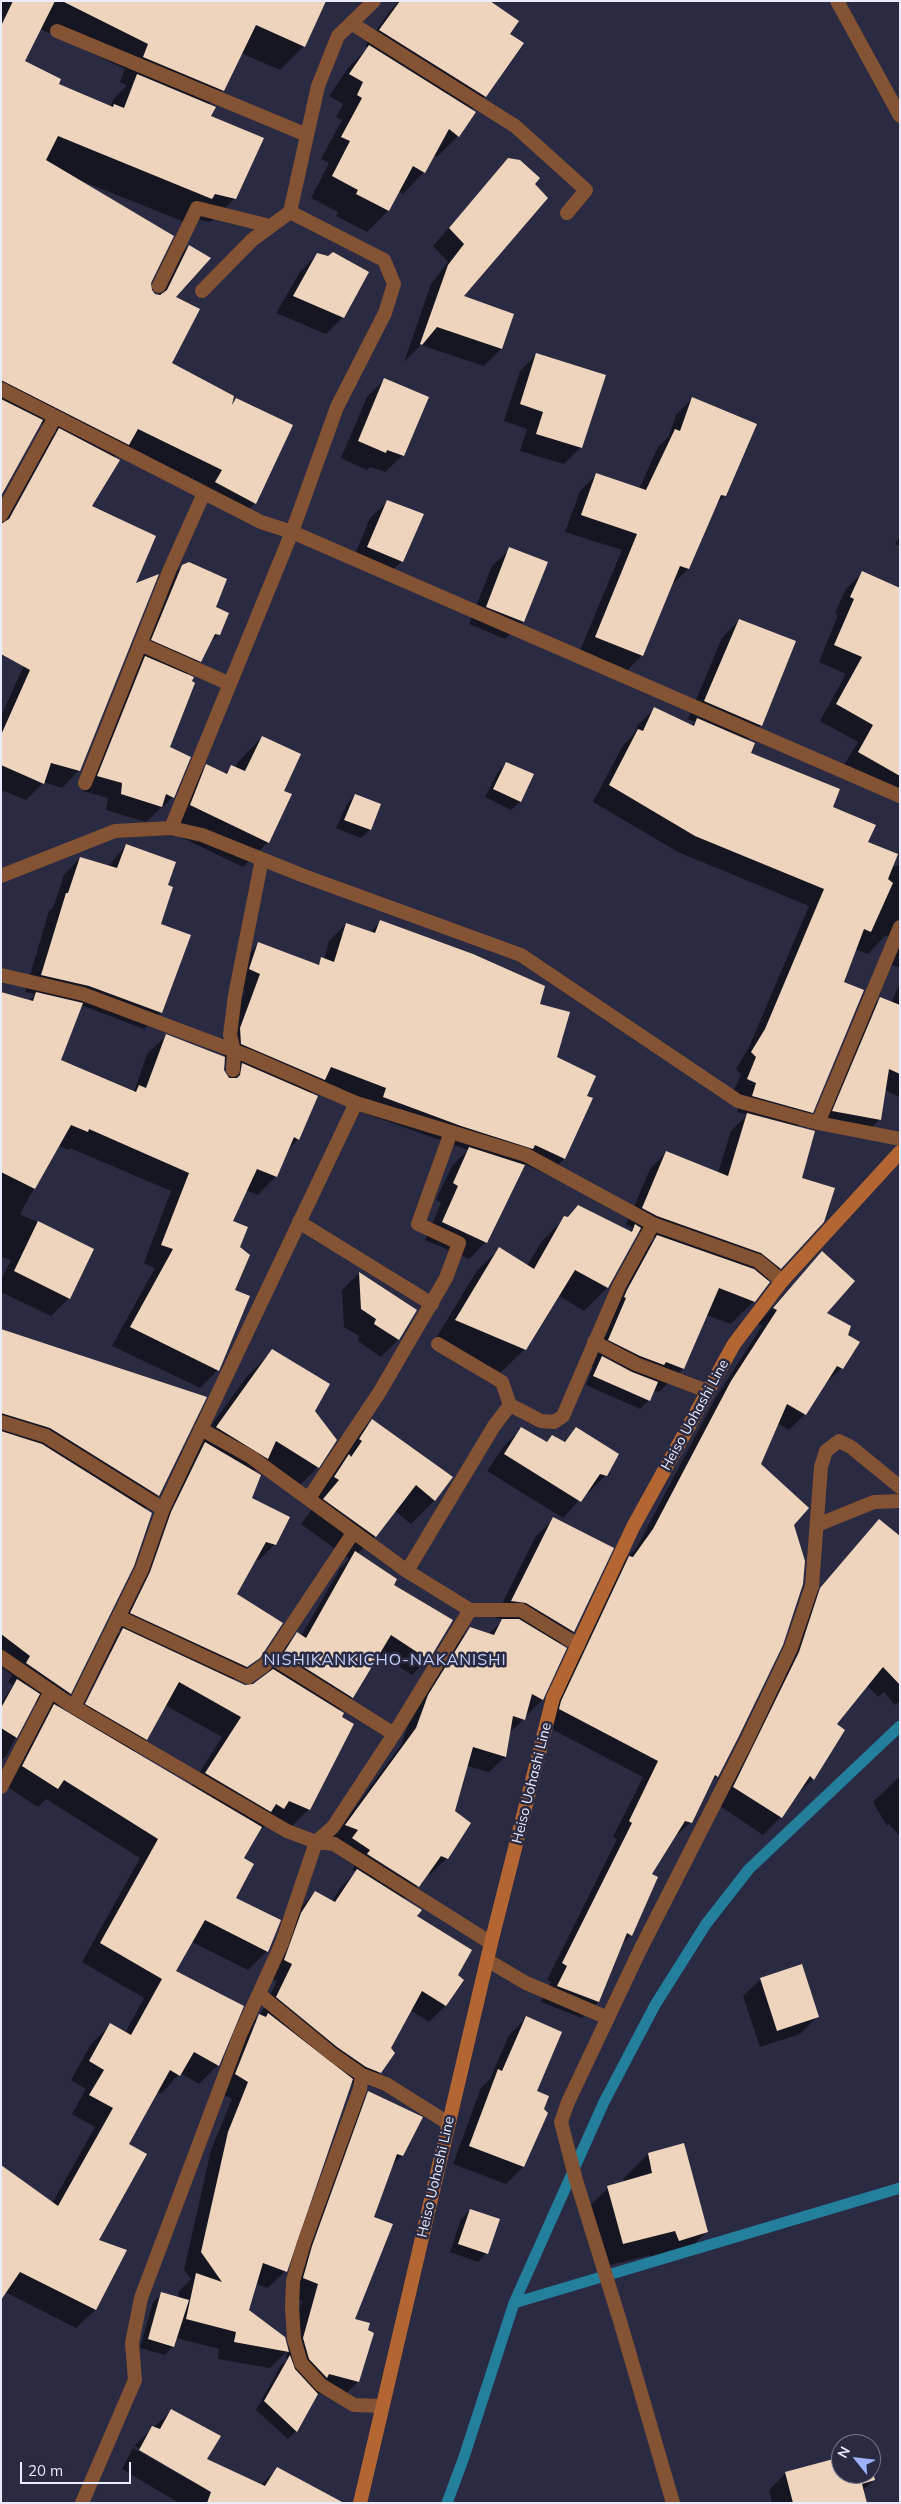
<!DOCTYPE html>
<style>
body{margin:0}
#map{position:relative;width:901px;height:2504px;overflow:hidden;background:#2a2a42;font-family:Mulish,sans-serif}
canvas{display:block}
.frame{position:absolute;inset:0;border:2px solid #eaebfc;pointer-events:none}
.north{position:absolute;left:831px;top:2434px;width:50px;height:50px;box-sizing:border-box;background:#2a2a42;border:1px solid #77778c;border-radius:50%;rotate:299deg;font-size:14px;font-weight:700;line-height:20px;text-align:center;color:#eaebfc}
.north::after{content:'';display:block;margin:auto;width:18px;height:22px;background:#9fb3fd;clip-path:polygon(50% 0,100% 100%,50% 72%,0 100%)}
.scale{position:absolute;left:20px;top:2462px;width:111px;height:22px;box-sizing:border-box;border:2px solid #eaebfc;border-top:0;padding-left:6px;font-size:15px;line-height:18px;white-space:nowrap;color:#eaebfc;-webkit-text-stroke:4px #2a2a42;paint-order:stroke}
</style>
<div id="map">
<canvas width="901" height="2504"></canvas>
<div class="frame"></div>
<div class="north">N</div>
<div class="scale">20 m</div>
</div>
<script>
const ctx = document.querySelector('canvas').getContext('2d');
ctx.lineJoin = 'round';
function fill(path, color) {
  ctx.fillStyle = color;
  ctx.fill(path, 'evenodd');
}
function shape(rows) {
  const path = new Path2D();
  for (const r of rows) {
    path.moveTo(r[0], r[1]);
    for (let i = 2; i < r.length; i += 2) path.lineTo(r[i], r[i + 1]);
  }
  return path;
}
function trace(path, color, width, dash) {
  ctx.strokeStyle = color;
  ctx.lineWidth = width;
  ctx.lineCap = dash ? 'butt' : 'round';
  ctx.setLineDash(dash || []);
  ctx.stroke(path);
}
function drawText(font, color, halo, rows, align = 'center') {
  ctx.font = font + ' Mulish,sans-serif';
  ctx.lineWidth = 5;
  ctx.setLineDash([]);
  ctx.textBaseline = 'middle';
  ctx.strokeStyle = halo;
  ctx.fillStyle = color;
  for (const [text, x, y, turn = 0] of rows) {
    ctx.save();
    ctx.translate(x, y);
    ctx.rotate((+turn || 0) * Math.PI / 180);
    ctx.textAlign = isNaN(turn) ? turn : align;
    if (halo) ctx.strokeText(text, 0, 0);
    ctx.fillText(text, 0, 0);
    ctx.restore();
  }
}
const shadow = shape([
 [2,1,324,1,304,46,280,70,241,53,223,90,208,105,209,116,235,198,211,222,191,218,187,223,72,177,150,282,150,291,154,295,157,295,174,262,189,246,174,297,170,364,231,405,237,399,255,503,240,519,201,498,207,486,126,446,114,458,90,506,134,585,79,770,62,788,44,782,26,800,1,790,1,716,65,575,1,628,1,521,42,447,57,431,40,423,1,494],
 [40,29,125,69,120,82,127,85,113,100,110,107,58,84,23,61],
 [399,1,487,1,509,34,522,43,485,97,471,110,458,136,437,157,433,155,424,172,403,194,398,191,388,211,367,232,336,216,338,212,311,198,329,163,321,159,342,120,336,117,343,104,329,96,348,68,368,48,365,46,390,11],
 [508,160,461,297,501,349,484,366,421,345,404,362,431,284,448,262,433,246],
 [317,254,343,317,326,334,276,313,300,272],
 [537,354,581,447,564,464,520,451,527,429,504,421,520,371],
 [384,380,403,455,385,472,370,467,367,470,341,458,367,397],
 [693,398,725,495,716,505,688,569,672,585,642,655,626,672,579,653,622,550,565,532,580,491,597,474,639,489,658,447,669,436,676,415],
 [388,501,402,561,384,579,351,564,370,518],
 [900,536,900,546,895,544],
 [510,549,546,563,523,622,505,639,469,624,492,566],
 [182,566,215,608,219,634,208,645,200,661,186,675,168,747,173,797,146,822,106,810,108,798,83,791,130,673,142,660,135,657,164,583],
 [862,573,900,589,900,801,842,768,858,742,820,721,846,674,819,662,838,615,835,613,846,589],
 [739,620,794,642,761,726,746,740,750,754,831,808,867,842,880,871,900,865,900,968,886,962,891,939,886,935,868,954,855,949,843,982,812,1112,796,1127,800,1178,780,1268,767,1281,754,1301,731,1324,706,1315,683,1369,659,1392,653,1390,649,1400,640,1409,586,1385,593,1367,586,1363,634,1260,656,1238,638,1231,607,1288,584,1311,558,1295,525,1349,501,1372,433,1343,476,1272,499,1249,527,1266,542,1241,565,1218,629,1232,633,1228,626,1225,650,1169,666,1152,718,1173,731,1131,747,1115,737,1112,740,1100,732,1095,741,1074,736,1069,749,1047,809,906,678,852,593,802,622,747,633,735,638,725,655,708,691,726,695,722,688,719,722,638],
 [262,737,283,791,268,842,243,867,166,830,182,791,207,766,224,774,232,767,235,768,238,762],
 [506,763,532,774,520,802,511,810,485,797,498,772],
 [355,795,379,805,370,830,361,838,336,828,347,804],
 [126,845,166,885,159,925,161,1012,144,1029,81,1005,59,1061,134,1092,147,1054,166,1036,225,1058,224,1045,245,990,233,986,242,960,259,943,316,965,324,960,329,941,346,924,369,933,380,922,539,1005,556,1058,585,1096,564,1159,548,1175,524,1164,486,1242,469,1259,425,1240,441,1203,436,1200,452,1166,468,1150,367,1114,370,1104,319,1085,310,1094,298,1139,287,1151,276,1176,258,1195,246,1190,232,1222,239,1248,234,1290,218,1370,200,1388,112,1346,155,1268,144,1263,171,1191,70,1148,68,1150,58,1145,20,1214,93,1249,69,1298,51,1316,1,1292,1,1280,11,1260,1,1257,1,993,29,1001,36,994,25,992,49,911,53,908,64,875,80,858,108,867],
 [224,1060,240,1067,228,1079,223,1070],
 [900,983,900,1097,885,1090,880,1119,863,1136,817,1128,864,1015,881,998,891,1003],
 [822,1252,825,1313,842,1368,824,1384,805,1414,789,1430,777,1423,759,1464,792,1525,717,1776,708,1785,691,1822,673,1838,650,1875,631,1935,620,1946,598,2002,582,2018,541,2002,551,1982,547,1980,617,1839,613,1837,643,1777,544,1725,613,1573,637,1547,715,1399,762,1326,758,1324],
 [359,1273,416,1310,398,1340,381,1357,358,1341,359,1336,344,1327,342,1290],
 [1,1335,205,1398,158,1496,145,1509,133,1565,70,1693,56,1707,71,1715,103,1650,121,1631,115,1629,192,1452,248,1375,273,1350,313,1411,318,1467,293,1492,256,1469,253,1472,250,1498,275,1544,259,1560,255,1559,236,1594,259,1657,232,1681,245,1686,254,1685,271,1672,268,1671,282,1650,298,1634,301,1636,340,1569,349,1559,301,1524,316,1504,311,1501,325,1479,339,1465,336,1463,349,1444,372,1420,435,1500,411,1524,395,1511,375,1537,357,1554,392,1585,428,1659,412,1675,379,1653,352,1697,339,1711,309,1809,289,1829,270,1821,263,1828,261,1827,242,1859,234,1898,267,1951,248,1970,192,1942,174,1972,218,2065,199,2084,180,2073,161,2094,156,2092,127,2144,97,2241,95,2310,76,2328,3,2291,95,2127,72,2114,86,2089,71,2080,91,2044,110,2025,125,2033,144,1998,82,1962,140,1858,46,1799,38,1807,4,1785,36,1724,49,1710,35,1700,6,1756,1,1760,1,1703,13,1685,8,1682,12,1675,1,1667],
 [110,1652,112,1652,84,1710,82,1709],
 [165,1705,222,1737,191,1786,133,1752,146,1739],
 [522,1428,546,1443,552,1437,563,1442,576,1429,606,1475,589,1492,586,1492,563,1518,487,1471,504,1446],
 [554,1519,612,1548,573,1632,559,1645,542,1700,527,1715,525,1714,524,1719,508,1734,505,1757,489,1772,467,1766,453,1812,447,1858,431,1874,428,1873,404,1900,456,1975,462,1980,445,2006,429,2022,410,2010,390,2048,380,2072,364,2089,350,2083,285,2271,268,2288,256,2284,248,2311,287,2351,270,2368,218,2359,219,2349,176,2338,173,2346,165,2355,140,2348,153,2302,162,2293,178,2298,179,2291,191,2279,184,2270,211,2150,232,2099,218,2092,242,2032,260,2015,277,1981,268,1977,299,1909,315,1892,332,1901,341,1887,356,1872,352,1870,355,1866,338,1854,331,1840,401,1745,413,1712,455,1644,470,1628,489,1634,504,1619,495,1618,536,1536],
 [879,1520,900,1551,900,1701,895,1705,884,1692,878,1697,867,1685,835,1725,813,1779,795,1796,781,1817,763,1835,717,1804,803,1607],
 [900,1776,900,1836,889,1824,887,1826,873,1802],
 [761,1979,818,2016,800,2034,760,2047,743,1996],
 [526,2018,536,2091,523,2167,506,2184,453,2164,481,2088,490,2079,509,2035],
 [369,2093,421,2118,402,2156,391,2166,372,2218,353,2319,367,2330,358,2382,340,2399,317,2393,296,2431,288,2439,256,2410,281,2365,287,2360,286,2356,302,2301,286,2295,351,2110],
 [648,2154,706,2232,682,2257,654,2265,650,2255,598,2268,583,2212,608,2188,624,2183,623,2179],
 [470,2210,486,2253,478,2262,450,2252,461,2219],
 [171,2411,205,2460,260,2486,278,2468,323,2503,179,2503,122,2469,134,2446],
 [135,2446,189,2478,189,2480,133,2448],
 [841,2458,841,2474,871,2474,871,2470,874,2480,862,2491,865,2503,772,2503,769,2490,785,2474]
]);
const stream = shape([
 [514,2303,900,2188],
 [447,2503,464,2457,514,2303,604,2102,655,2005,706,1924,749,1869,900,1726]
]);
const building = shape([
 [13,1,55,1,25,61,61,79,59,84,113,107,114,104,124,108,137,74,216,107,211,116,264,138,236,199,215,194,212,199,58,136,46,160,174,236,151,283,152,290,155,294,160,295,167,290,189,245,211,258,176,297,200,309,172,363,234,396,232,405,236,398,293,425,256,504,215,482,222,470,138,429,129,445,1,380,1,26],
 [62,1,326,1,305,47,256,25,224,91,143,57,148,44],
 [400,1,490,1,519,21,510,34,524,43,486,97,379,30],
 [369,45,476,112,459,137,449,129,425,173,413,166,389,211,356,194,358,190,332,176,350,141,341,137,362,98,357,95,363,82,349,74],
 [508,158,520,160,540,178,535,184,548,198,464,296,514,314,502,349,437,327,422,345,420,344,448,265,464,244,449,228],
 [333,252,369,272,344,318,293,296,317,253,328,256],
 [536,353,606,375,582,448,536,434,543,412,520,404],
 [384,378,429,397,404,456,387,450,386,453,358,441],
 [692,397,757,424,726,496,721,495,689,569,680,566,643,656,595,637,637,534,581,515,596,473,646,490,675,429,680,431],
 [1,399,43,420,1,496],
 [59,428,120,460,92,506,156,536,136,583,159,574,80,771,51,763,44,784,1,765,1,735,30,670,1,654,1,524,9,519],
 [387,500,424,514,403,562,367,547],
 [509,547,548,562,524,622,486,607],
 [189,562,227,579,216,607,229,613,220,635,215,634,201,662,151,640,182,565],
 [862,571,900,588,900,776,858,752,873,725,836,704,862,657,834,645,854,599,850,597],
 [739,619,796,641,762,726,704,701],
 [145,656,194,677,192,681,195,683,170,747,191,757,174,798,166,794,162,807,121,794,122,783,97,776],
 [654,707,694,726,697,718,755,743,751,753,840,789,833,807,876,825,868,842,898,854,888,879,893,883,871,932,864,929,844,982,864,990,813,1113,752,1096,756,1083,747,1079,756,1057,751,1052,765,1029,824,889,695,836,609,785,638,729,643,731],
 [262,736,301,754,284,791,292,794,269,843,190,805,206,764,227,774,231,765,245,771],
 [506,762,534,774,521,802,493,789],
 [355,794,381,804,371,830,344,820],
 [126,844,176,862,168,885,173,887,161,924,191,935,162,1013,89,986,41,975,66,893,68,893,80,857,117,868],
 [380,920,473,954,545,986,540,1004,570,1012,557,1057,596,1076,587,1096,593,1098,565,1159,535,1145,533,1149,461,1126,383,1097,386,1088,331,1067,325,1080,241,1044,240,1028,260,974,249,969,258,942,319,965,321,957,334,962,346,923,375,933],
 [1,992,33,1001,36,992,83,1003,61,1060,136,1092,139,1085,146,1088,166,1034,225,1057,224,1070,229,1078,237,1078,240,1075,242,1063,318,1096,299,1140,294,1137,277,1177,257,1169,233,1221,248,1227,240,1247,250,1255,235,1290,250,1296,219,1371,130,1327,173,1249,161,1245,189,1173,89,1129,88,1132,71,1125,35,1189,1,1172],
 [880,997,900,1005,900,1074,889,1069,881,1120,832,1111],
 [747,1113,815,1131,802,1178,835,1188,824,1222,781,1269,761,1253,657,1216,642,1208,666,1151,728,1176],
 [469,1147,525,1165,487,1243,442,1222,458,1186,453,1183],
 [578,1205,632,1232,635,1224,641,1228,608,1288,575,1270,526,1350,455,1320,499,1247,534,1269,564,1216,568,1217],
 [38,1221,94,1249,70,1299,14,1271],
 [657,1235,754,1269,770,1282,755,1302,719,1288,684,1369,666,1362,664,1365,640,1356,608,1340,626,1298,624,1297,627,1290],
 [822,1251,855,1281,827,1313,851,1326,848,1335,860,1342,843,1369,837,1366,806,1415,787,1404,761,1464,809,1508,794,1525,805,1561,803,1584,783,1645,738,1738,718,1777,715,1775,692,1823,685,1821,652,1874,658,1877,632,1936,627,1933,599,2002,557,1986,567,1966,562,1963,632,1823,629,1821,658,1761,559,1709,561,1701,629,1556,633,1557,653,1529,731,1381,777,1310,773,1308],
 [359,1272,417,1310,399,1340,374,1324,376,1319,361,1309],
 [1,1329,207,1397,159,1496,50,1428,1,1413],
 [272,1349,330,1384,315,1411,337,1440,319,1468,276,1441,268,1459,216,1427],
 [602,1356,632,1372,658,1382,650,1401,593,1376],
 [372,1419,453,1477,435,1501,416,1485,376,1537,323,1499,339,1480,334,1477,349,1454,351,1457,362,1441,359,1439],
 [521,1427,547,1442,552,1435,565,1442,576,1427,619,1454,607,1476,600,1474,581,1502,504,1454],
 [1,1431,42,1444,152,1513,134,1566,71,1694,26,1663,30,1656,1,1634],
 [205,1442,261,1475,252,1498,290,1517,276,1545,266,1542,237,1594,283,1623,260,1658,247,1667,130,1613,150,1572,171,1512],
 [553,1517,614,1548,574,1632,526,1603,511,1601],
 [879,1519,900,1536,900,1685,883,1667,837,1724,845,1730,814,1780,810,1776,782,1818,733,1787,799,1652,820,1588],
 [355,1551,397,1579,394,1585,453,1620,429,1660,391,1635,353,1698,283,1654,297,1632,306,1638],
 [502,1619,519,1619,567,1648,543,1700,532,1694,525,1720,513,1716,506,1757,473,1747,455,1811,471,1823,448,1859,441,1856,419,1887,367,1854,370,1850,352,1838,358,1830,345,1825,416,1728,428,1695,470,1627,494,1635],
 [123,1628,245,1685,253,1684,273,1669,344,1713,342,1717,354,1724,310,1810,289,1801,284,1809,276,1804,271,1812,205,1773,241,1717,179,1682,147,1740,85,1704],
 [17,1679,40,1694,17,1738,1,1728,1,1708],
 [54,1704,262,1827,244,1858,254,1864,236,1898,281,1920,268,1952,205,1920,176,1971,244,2006,219,2066,194,2052,180,2076,170,2070,129,2144,147,2154,99,2240,127,2250,96,2310,20,2272,1,2300,1,2165,58,2206,113,2108,89,2095,104,2070,89,2061,110,2023,131,2035,162,1979,100,1943,158,1839,64,1780,58,1789,22,1766],
 [357,1869,422,1910,417,1916,472,1950,458,1975,464,1980,446,2006,422,1991,391,2048,395,2053,381,2073,366,2067,337,2047,276,1997,292,1964,284,1960,301,1913,315,1891,335,1902],
 [802,1964,819,2017,777,2031,760,1978],
 [268,2013,353,2079,287,2272,263,2263,249,2310,285,2337,289,2352,234,2342,236,2332,186,2319,196,2273,222,2282,201,2252,228,2132,248,2082,235,2074,259,2014,266,2017],
 [526,2016,562,2032,537,2091,549,2096,544,2109,548,2113,524,2167,469,2146,498,2069,502,2071],
 [368,2091,423,2117,403,2156,397,2154,374,2217,393,2224,355,2319,370,2323,368,2330,374,2333,359,2382,329,2374,327,2378,309,2359,303,2338,318,2284,303,2278,312,2246],
 [684,2143,708,2232,679,2241,675,2231,623,2244,607,2186,652,2173,648,2153],
 [470,2209,500,2219,488,2254,458,2244],
 [161,2292,189,2300,174,2347,148,2339],
 [290,2355,295,2369,318,2394,297,2432,264,2401],
 [171,2409,221,2436,207,2459,265,2486,277,2467,344,2503,207,2503,211,2492,139,2450,152,2426,160,2429],
 [841,2457,841,2474,871,2474,871,2466,875,2480,862,2484,867,2503,793,2503,785,2472]
]);
const service = shape([
 [233,1070,234,1051],
 [299,1222,432,1304],
 [594,1342,636,1364,707,1391],
 [438,1344,502,1382,510,1405],
 [1,1422,46,1436,163,1509],
 [201,1429,251,1457,407,1571,470,1610,521,1610,578,1645],
 [309,1498,379,1393,446,1278,459,1243,418,1224,451,1132],
 [407,1571,494,1426,510,1405,541,1421,554,1422,563,1416,619,1286,653,1224],
 [119,1617,248,1677,266,1664,353,1533],
 [271,1657,394,1734],
 [316,1842,333,1827,394,1734,470,1610]
]);
const minor = shape([
 [837,1,900,116],
 [351,23,515,126,586,190,567,213],
 [57,31,307,135],
 [159,286,197,208,270,226],
 [202,291,252,240,290,212,318,86,338,36,374,1],
 [1,389,261,522,292,532,900,796],
 [1,515,55,417],
 [140,644,230,684],
 [85,783,170,569,204,493],
 [171,828,292,532,337,407,385,313,394,284,384,260,290,212],
 [1,876,115,831,171,828,202,835,304,876,521,955,738,1101,818,1123,900,1139],
 [1,975,83,994,248,1056,356,1103,526,1155,653,1224,758,1261,782,1281],
 [234,1051,230,1035,235,995,262,859],
 [818,1123,900,927],
 [817,1525,874,1502,900,1501],
 [1,1657,74,1707,287,1831,316,1842,334,1844,491,1943],
 [74,1707,142,1569,163,1509,356,1103],
 [1,1787,51,1691],
 [487,1960,526,1983,608,2018],
 [259,1994,332,2054,362,2075,386,2084,448,2123],
 [362,2075,360,2089,304,2243,293,2281,292,2307,294,2339,301,2363,321,2385,354,2405,382,2406],
 [82,2503,135,2380,132,2343,141,2298,240,2035,282,1943,316,1842],
 [673,2503,620,2321,576,2180,561,2122,568,2102,640,1950,746,1742,791,1648,812,1586,821,1467,826,1451,839,1441,851,1447,900,1487]
]);
const secondary = shape([
 [360,2503,491,1943,553,1698,633,1527,734,1344,782,1281,900,1152]
]);
const streetNames = [
 ["Heiso Uohashi Line",695,1415,-61],
 ["Heiso Uohashi Line",532,1783,-76],
 ["Heiso Uohashi Line",436,2177,-77]
];
const quarterNames = [
 ["NISHIKANKICHO-NAKANISHI",385,1660]
];
fill(shadow, '#0007');
trace(stream, '#237f9c', 11);
fill(building, '#eed4bc');
trace(service, '#845334', 14);
trace(minor, '#845334', 14);
trace(secondary, '#b46632', 14);
drawText('14px', '#eaebfc', '#2a2a42', streetNames);
ctx.letterSpacing = '1px';
drawText('16px', '#c4d0fa', '#2a2a42', quarterNames);
ctx.letterSpacing = '0px';
</script>
